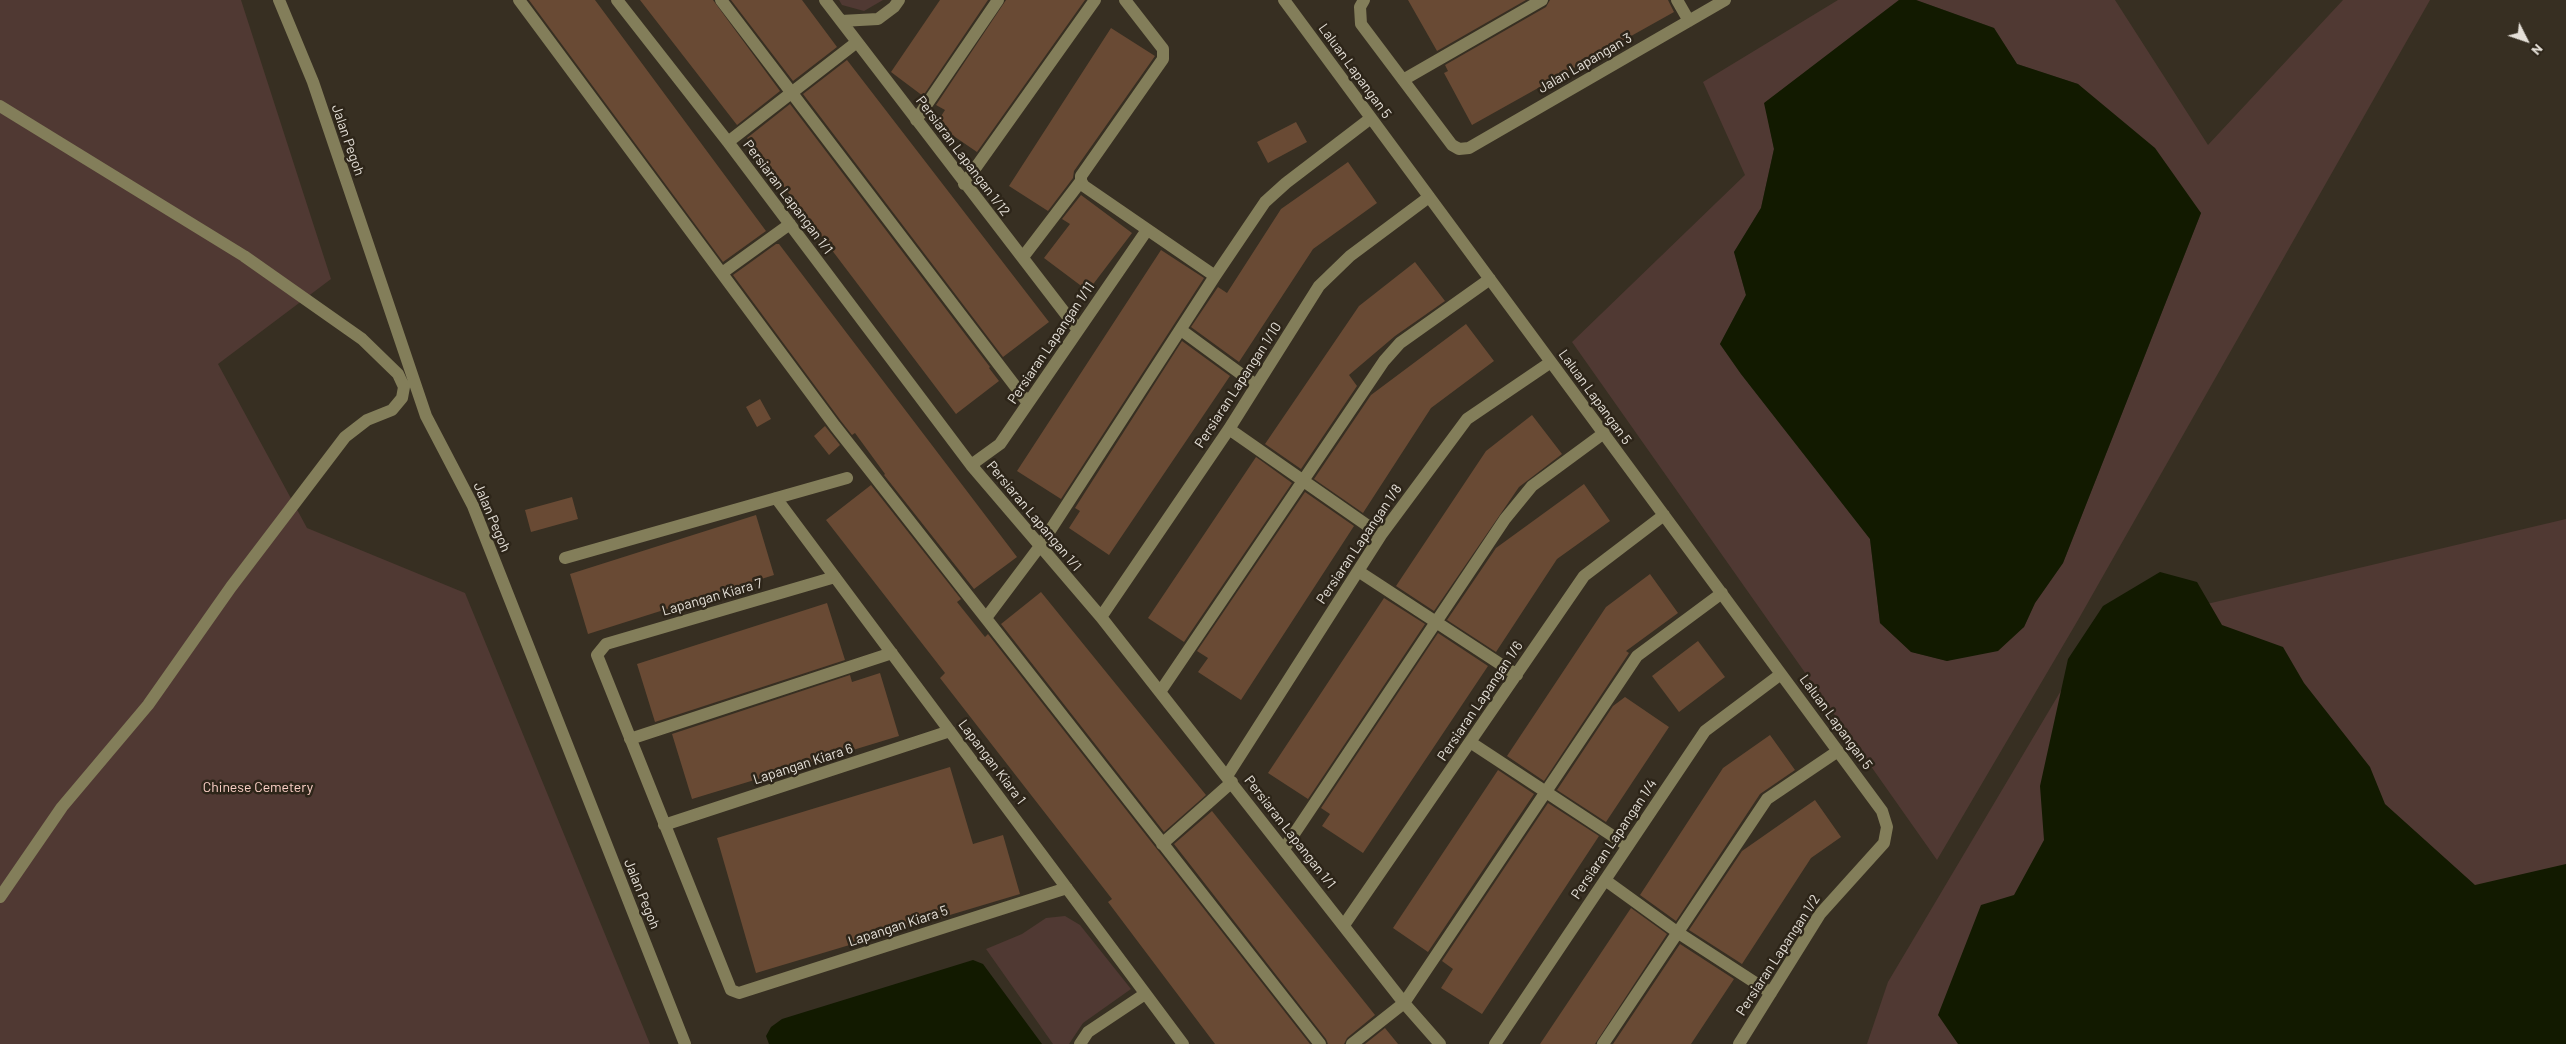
<!DOCTYPE html>
<style>
body{margin:0}
#map{position:relative;width:2566px;height:1044px;overflow:hidden;background:#372f22;font-family:Barlow,sans-serif}
canvas{display:block}
.north{position:absolute;left:2501px;top:15px;width:50px;height:50px;-webkit-text-stroke:4px #2d2519;paint-order:stroke;rotate:131deg;font-size:14px;font-weight:700;line-height:20px;text-align:center;color:#e5e0d8}
.north::after{content:'';display:block;margin:auto;width:18px;height:22px;background:#e5e0d8;clip-path:polygon(50% 0,100% 100%,50% 72%,0 100%)}
</style>
<div id="map">
<canvas width="2566" height="1044"></canvas>
<div class="north">N</div>
</div>
<script>
const ctx = document.querySelector('canvas').getContext('2d');
ctx.lineJoin = 'round';
function fill(path, color) {
  ctx.fillStyle = color;
  ctx.fill(path, 'evenodd');
}
function shape(rows) {
  const path = new Path2D();
  for (const r of rows) {
    path.moveTo(r[0], r[1]);
    for (let i = 2; i < r.length; i += 2) path.lineTo(r[i], r[i + 1]);
  }
  return path;
}
function trace(path, color, width, dash) {
  ctx.strokeStyle = color;
  ctx.lineWidth = width;
  ctx.lineCap = dash ? 'butt' : 'round';
  ctx.setLineDash(dash || []);
  ctx.stroke(path);
}
function drawText(font, color, halo, rows, align = 'center') {
  ctx.font = font + ' Barlow,sans-serif';
  ctx.lineWidth = 5;
  ctx.setLineDash([]);
  ctx.textBaseline = 'middle';
  ctx.strokeStyle = halo;
  ctx.fillStyle = color;
  for (const [text, x, y, turn = 0] of rows) {
    ctx.save();
    ctx.translate(x, y);
    ctx.rotate((+turn || 0) * Math.PI / 180);
    ctx.textAlign = isNaN(turn) ? turn : align;
    if (halo) ctx.strokeText(text, 0, 0);
    ctx.fillText(text, 0, 0);
    ctx.restore();
  }
}
const green = shape([
 [0,0,241,0,331,279,218,364,307,528,465,593,650,1044,0,1044],
 [839,0,883,0,864,11,842,5],
 [1838,0,1899,0,1765,103,1774,149,1761,208,1734,252,1746,295,1720,344,1741,374,1870,539,1880,623,1912,652,1947,661,2024,627,2035,603,2063,563,2201,213,2078,84,2017,64,1994,28,1916,0,2115,0,2208,145,2343,0,2430,0,2078,620,1937,860,1572,342,1745,175,1703,82],
 [2566,519,2566,1044,1867,1044,1888,982,2097,630],
 [1065,916,1080,925,1131,989,1083,1023,1069,1044,1053,1044,986,949,1022,934,1046,918]
]);
const water = shape([
 [1899,0,1916,0,1994,28,2017,64,2078,84,2155,148,2201,213,2063,563,2035,603,2024,627,1998,651,1947,661,1911,652,1880,623,1870,539,1741,374,1720,344,1746,295,1734,252,1761,208,1774,149,1764,103],
 [2160,572,2197,582,2222,625,2283,647,2304,683,2370,767,2385,804,2475,885,2566,864,2566,1044,1958,1044,1938,1015,1981,905,2014,895,2044,840,2040,786,2068,659,2103,606],
 [973,960,983,964,1042,1044,769,1044,766,1036,771,1027,782,1019]
]);
const building = shape([
 [529,0,595,0,766,231,723,262],
 [640,0,713,0,780,91,737,125],
 [731,0,802,0,837,47,793,81],
 [940,0,988,0,923,96,891,72],
 [1006,0,1085,0,977,152,936,124,945,110,936,105],
 [1408,0,1526,0,1437,51],
 [1550,0,1668,0,1674,12,1472,125,1444,73,1448,71,1445,65,1546,7],
 [1111,28,1155,56,1074,171,1073,178,1048,211,1009,186],
 [847,60,1049,322,1003,357,803,94],
 [790,104,990,367,989,368,999,381,956,414,747,138],
 [1296,122,1307,142,1268,163,1257,142],
 [1348,162,1377,203,1313,249,1239,362,1191,327,1218,287,1227,293,1281,209],
 [1081,195,1132,233,1088,291,1044,258,1070,224,1062,219],
 [776,244,779,244,1017,557,974,589,884,475,885,474,855,433,852,435,841,421,733,275],
 [1161,250,1204,278,1061,499,1017,471],
 [1415,262,1445,301,1395,336,1349,375,1357,386,1301,469,1265,444,1359,306],
 [1466,324,1494,361,1431,408,1363,513,1314,479,1371,395],
 [1182,341,1230,376,1109,555,1069,528,1080,511,1075,508],
 [760,399,771,419,757,427,746,407],
 [1532,415,1562,454,1519,487,1434,611,1396,586,1486,451],
 [825,426,840,445,829,455,814,436],
 [1256,457,1292,483,1184,642,1148,618],
 [1584,484,1610,521,1557,559,1496,652,1447,620,1496,548],
 [871,485,961,599,957,602,985,637,988,634,1310,1044,1215,1044,1108,902,1112,899,940,678,945,673,826,520],
 [1305,492,1354,526,1241,700,1198,672,1208,658,1197,651],
 [572,497,578,519,531,532,525,510],
 [756,515,774,575,588,634,570,574],
 [1650,574,1678,613,1626,651,1629,653,1544,781,1507,756,1606,607],
 [1041,592,1206,795,1164,832,1001,624],
 [1384,598,1425,624,1308,799,1268,773],
 [827,603,845,660,655,722,637,664],
 [1438,633,1488,666,1363,853,1322,826,1330,814,1321,808],
 [1698,641,1725,677,1679,712,1652,676],
 [880,673,899,736,692,799,672,734,850,675,852,682],
 [1625,697,1669,727,1606,822,1557,790,1613,706],
 [1770,735,1795,770,1760,794,1676,921,1640,895,1723,768],
 [950,767,973,844,1003,835,1020,894,756,973,717,838],
 [1498,770,1534,794,1428,952,1393,928],
 [1815,800,1841,837,1811,858,1742,964,1689,930,1742,851],
 [1548,803,1599,836,1482,1014,1441,988,1453,969,1442,961],
 [1212,811,1375,1015,1347,1038,1344,1044,1328,1044,1326,1039,1174,844],
 [1631,908,1667,934,1595,1044,1540,1044],
 [1680,944,1734,979,1691,1044,1613,1044],
 [1385,1028,1398,1044,1365,1044]
]);
const minor = shape([
 [279,0,313,82,426,416,473,506,685,1044],
 [519,0,835,426,1320,1044],
 [617,0,728,142,971,465,1101,617,1404,1003,1440,1044],
 [721,0,1028,403],
 [825,0,1078,330],
 [1125,0,1163,49,1163,59,1081,176,1081,181,1084,186,1215,276],
 [1284,0,1882,811,1887,827,1884,843,1820,914,1739,1044],
 [1364,0,1360,7,1361,24,1452,145,1459,149,1469,148,1725,0],
 [1677,0,1689,21],
 [841,21,878,19,894,7,899,0],
 [1403,80,1542,0],
 [0,106,244,256,362,339,398,374,404,387,402,398,392,410,367,420,345,437,231,587,148,705,62,807,0,897],
 [916,120,998,0],
 [728,142,857,42],
 [964,184,1095,0],
 [1023,257,1081,181],
 [722,273,790,224],
 [1181,330,1256,385],
 [1229,429,1381,535],
 [971,465,1000,444,1147,230],
 [776,498,1183,1044],
 [565,558,847,478],
 [1358,571,1517,675],
 [835,577,606,644,597,655,731,990,739,993,1067,888],
 [1101,617,1229,429,1319,286,1350,256,1429,197],
 [986,618,1040,546,1215,276,1265,202,1286,183,1371,118],
 [1160,692,1384,361,1400,343,1490,279],
 [630,739,892,653],
 [1470,742,1628,846],
 [1227,776,1381,535,1467,419,1551,362],
 [664,825,950,731],
 [1162,844,1232,782],
 [1284,849,1505,519,1532,486,1604,433],
 [1605,880,1677,932,1771,993],
 [1344,925,1584,576,1664,515],
 [1080,1044,1088,1032,1145,994],
 [1352,1044,1404,1003,1637,656,1722,593],
 [1495,1044,1705,731,1781,674],
 [1603,1044,1767,799,1838,751]
]);
const streetNames = [
 ["Jalan Lapangan 3",1585,63,-30],
 ["Laluan Lapangan 5",1355,71,54],
 ["Jalan Pegoh",348,140,71],
 ["Persiaran Lapangan 1/12",963,156,53],
 ["Persiaran Lapangan 1/1",788,197,53],
 ["Persiaran Lapangan 1/11",1051,343,-56],
 ["Persiaran Lapangan 1/10",1238,385,-57],
 ["Laluan Lapangan 5",1595,397,54],
 ["Persiaran Lapangan 1/1",1034,516,50],
 ["Jalan Pegoh",492,517,67],
 ["Persiaran Lapangan 1/8",1359,544,-56],
 ["Lapangan Kiara 7",712,597,-16],
 ["Persiaran Lapangan 1/6",1480,701,-56],
 ["Laluan Lapangan 5",1836,722,54],
 ["Lapangan Kiara 1",992,762,53],
 ["Lapangan Kiara 6",803,764,-18],
 ["Persiaran Lapangan 1/1",1290,832,52],
 ["Persiaran Lapangan 1/4",1614,839,-56],
 ["Jalan Pegoh",642,894,68],
 ["Lapangan Kiara 5",898,926,-18],
 ["Persiaran Lapangan 1/2",1778,955,-57]
];
const parkNames = [
 ["Chinese Cemetery",258,787]
];
fill(green, '#503933');
fill(water, '#121a00');
fill(building, '#694a34');
trace(minor, '#837e5a', 12);
drawText('14px', '#e5e0d8', '#2d2519', streetNames);
drawText('14px', '#fbd0c6', '#2d2519', parkNames);
</script>
